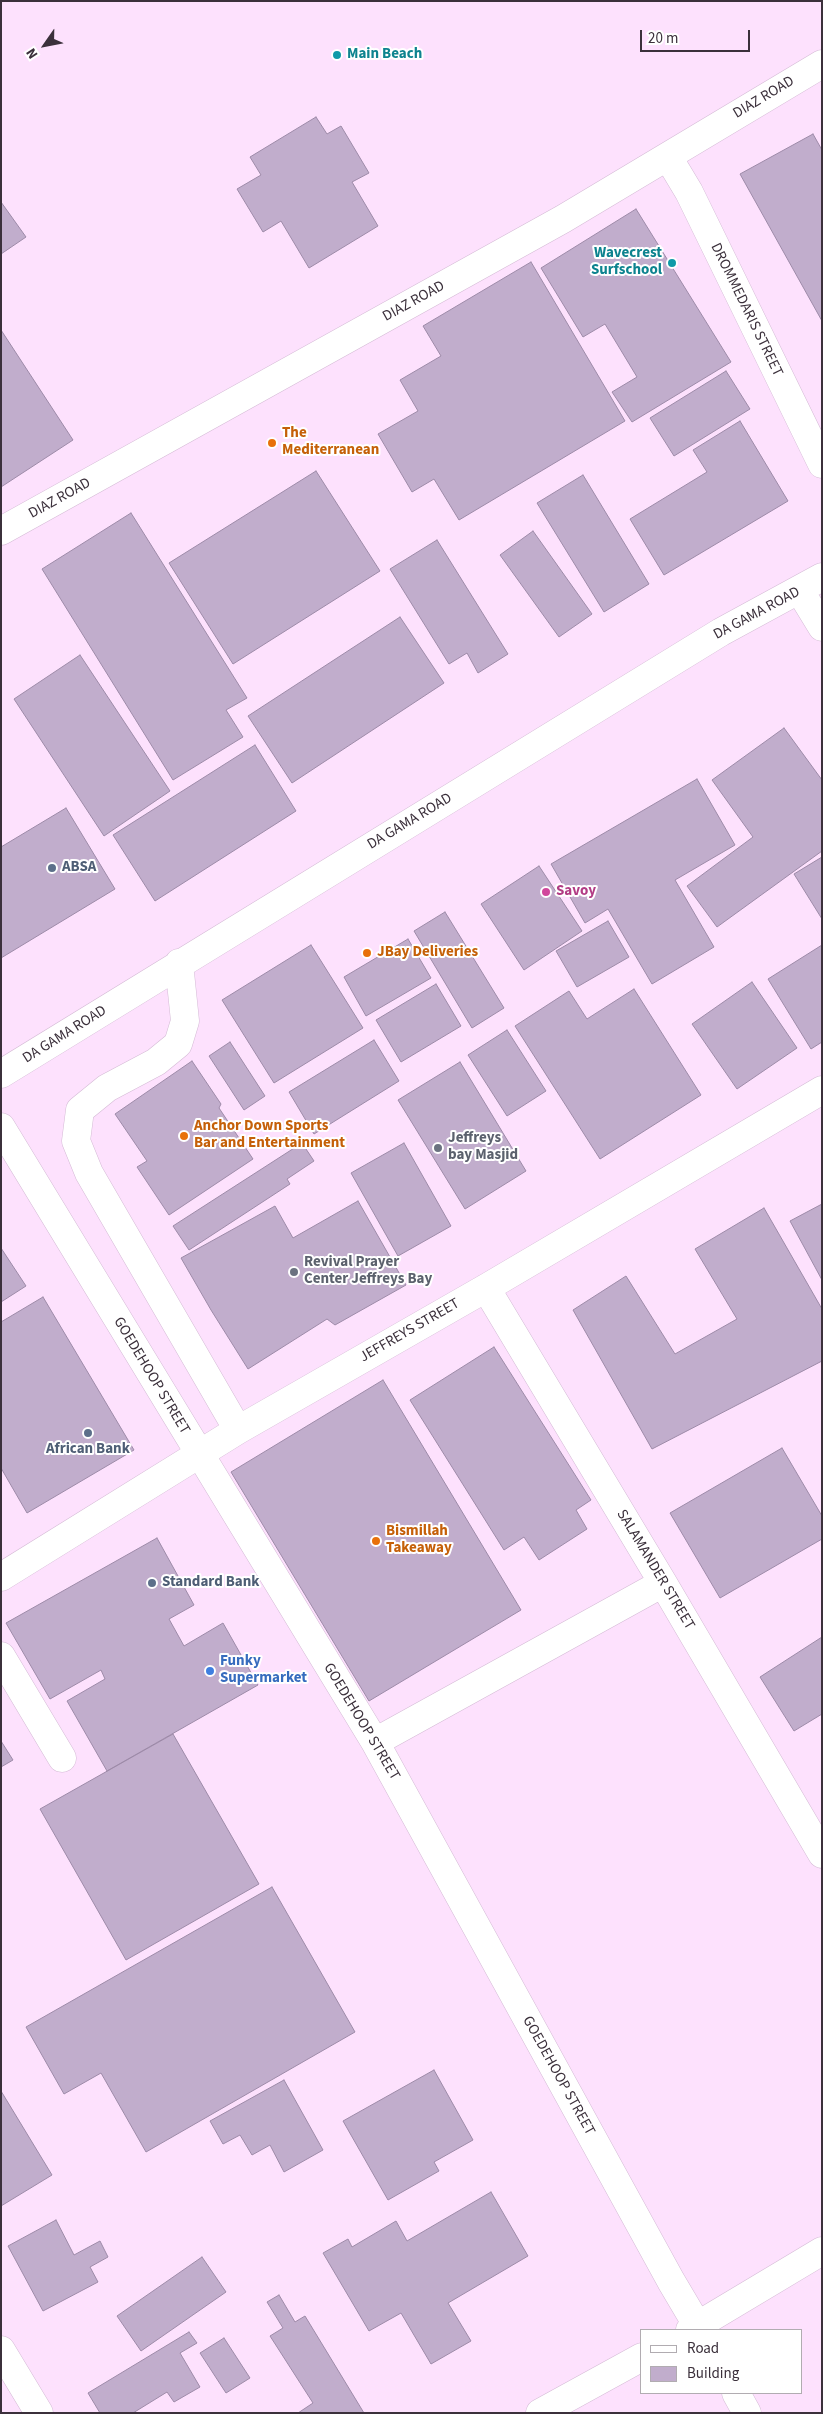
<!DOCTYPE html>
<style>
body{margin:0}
#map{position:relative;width:823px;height:2414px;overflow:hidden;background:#fde1fd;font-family:"Source Sans 3",sans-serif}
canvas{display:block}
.frame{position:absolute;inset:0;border:2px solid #3b303b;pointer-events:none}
.legend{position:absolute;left:640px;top:2329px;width:162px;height:65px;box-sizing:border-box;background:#fff;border:1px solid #b1acb1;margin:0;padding:6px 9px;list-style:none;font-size:15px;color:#3b303b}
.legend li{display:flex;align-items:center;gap:10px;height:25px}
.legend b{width:25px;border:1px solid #b1acb1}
.north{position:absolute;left:20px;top:20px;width:50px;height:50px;-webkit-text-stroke:4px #fff;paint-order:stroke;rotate:237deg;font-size:14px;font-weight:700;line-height:20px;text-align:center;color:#3b303b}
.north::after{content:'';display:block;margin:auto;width:18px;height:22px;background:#3b303b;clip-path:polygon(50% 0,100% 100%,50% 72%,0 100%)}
.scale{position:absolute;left:640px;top:30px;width:110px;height:22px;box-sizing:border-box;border:2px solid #3b303b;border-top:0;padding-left:6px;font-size:15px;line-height:18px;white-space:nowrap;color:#3b303b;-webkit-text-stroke:4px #fff;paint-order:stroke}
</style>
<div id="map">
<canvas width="823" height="2414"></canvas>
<div class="frame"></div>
<ul class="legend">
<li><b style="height:6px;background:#fff"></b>Road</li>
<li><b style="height:14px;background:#c1adcc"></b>Building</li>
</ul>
<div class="north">N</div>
<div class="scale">20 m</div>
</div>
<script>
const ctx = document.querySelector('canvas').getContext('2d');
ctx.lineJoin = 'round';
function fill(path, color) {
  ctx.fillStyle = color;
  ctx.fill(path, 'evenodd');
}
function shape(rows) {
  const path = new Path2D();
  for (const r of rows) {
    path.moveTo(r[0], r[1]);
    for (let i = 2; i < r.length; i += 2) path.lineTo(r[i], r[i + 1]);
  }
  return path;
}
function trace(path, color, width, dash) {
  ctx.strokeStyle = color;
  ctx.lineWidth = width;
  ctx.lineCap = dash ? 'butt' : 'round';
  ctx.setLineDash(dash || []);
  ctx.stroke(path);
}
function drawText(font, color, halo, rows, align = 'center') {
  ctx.font = font + ' "Source Sans 3",sans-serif';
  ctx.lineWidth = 4;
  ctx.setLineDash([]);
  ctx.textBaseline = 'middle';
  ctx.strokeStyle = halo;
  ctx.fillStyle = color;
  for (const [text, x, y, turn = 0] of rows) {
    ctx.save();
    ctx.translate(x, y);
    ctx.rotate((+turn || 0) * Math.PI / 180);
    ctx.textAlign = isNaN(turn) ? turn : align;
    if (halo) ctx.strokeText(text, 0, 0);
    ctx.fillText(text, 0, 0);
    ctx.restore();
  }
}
const building = shape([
 [316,117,327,134,341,126,369,173,352,182,378,226,309,268,281,221,263,232,237,189,261,175,250,157,316,117],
 [813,134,822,150,822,321,740,174,813,134],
 [1,202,26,237,1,254,1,202],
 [636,209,731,362,632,422,612,392,637,377,605,324,583,337,541,268,636,209],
 [531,262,625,421,459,520,434,479,412,492,378,434,418,411,400,380,441,356,423,326,531,262],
 [1,330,73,440,1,487,1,330],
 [726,371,750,409,674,456,650,418,726,371],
 [740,421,788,501,664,575,630,519,707,472,693,450,740,421],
 [316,471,380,571,233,664,169,563,316,471],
 [583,475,649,584,604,612,537,503,583,475],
 [131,513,247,698,226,710,243,737,173,780,42,569,131,513],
 [533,531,592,614,559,637,500,555,533,531],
 [437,540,508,654,478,673,467,653,449,664,390,569,437,540],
 [400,617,444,683,292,783,248,716,400,617],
 [80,655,170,791,104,836,14,699,80,655],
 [784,728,822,780,822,851,717,927,687,886,753,837,712,780,784,728],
 [255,745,296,811,155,901,113,835,255,745],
 [697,779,735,845,675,880,714,947,652,984,608,909,585,923,551,864,697,779],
 [66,808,115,889,1,958,1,847,66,808],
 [822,857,822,919,794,874,822,857],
 [539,866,582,931,524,970,481,904,539,866],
 [445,912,504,1008,472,1028,414,931,445,912],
 [608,921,629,957,577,987,556,951,608,921],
 [408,939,431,978,366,1016,344,977,408,939],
 [311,945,363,1028,274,1083,222,1000,311,945],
 [822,945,822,1042,811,1049,768,979,822,945],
 [752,982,797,1048,737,1089,692,1024,752,982],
 [436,984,461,1026,401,1062,376,1020,436,984],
 [634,989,701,1095,600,1159,515,1026,569,991,587,1019,634,989],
 [507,1030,546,1091,507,1116,468,1055,507,1030],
 [374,1040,399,1081,314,1134,289,1092,374,1040],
 [230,1042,265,1096,244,1110,209,1056,230,1042],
 [192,1061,221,1104,219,1108,253,1159,169,1215,137,1167,147,1161,115,1114,192,1061],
 [460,1062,526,1171,465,1209,398,1100,460,1062],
 [302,1143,314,1161,287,1179,290,1184,189,1250,173,1226,302,1143],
 [404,1143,451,1226,398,1256,351,1173,404,1143],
 [358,1201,406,1285,335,1325,327,1319,248,1369,211,1310,181,1258,275,1206,293,1238,358,1201],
 [822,1204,822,1280,790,1221,822,1204],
 [764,1208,822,1309,822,1361,652,1449,573,1310,626,1276,675,1354,737,1319,695,1249,764,1208],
 [1,1248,26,1286,1,1302,1,1248],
 [43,1297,134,1450,27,1513,1,1468,1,1322,43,1297],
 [494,1347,591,1500,576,1510,587,1529,539,1560,524,1537,504,1550,410,1400,494,1347],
 [383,1380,521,1610,369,1701,231,1472,383,1380],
 [782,1448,822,1516,822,1539,720,1598,670,1513,782,1448],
 [157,1538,194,1605,169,1619,184,1646,223,1623,258,1685,107,1771,67,1701,105,1679,101,1670,50,1699,6,1623,157,1538],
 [822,1637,822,1714,794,1731,760,1677,822,1637],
 [173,1734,259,1884,126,1960,40,1809,173,1734],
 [1,1741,13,1760,1,1767,1,1741],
 [272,1887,355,2032,146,2152,101,2073,64,2094,26,2027,272,1887],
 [434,2070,473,2140,434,2162,439,2171,388,2200,343,2121,434,2070],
 [284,2080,323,2150,284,2172,270,2145,252,2155,240,2135,223,2144,210,2121,284,2080],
 [1,2091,52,2175,1,2206,1,2091],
 [491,2192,528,2256,448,2303,471,2341,431,2364,401,2313,369,2331,323,2253,348,2239,352,2247,396,2221,407,2241,491,2192],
 [56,2220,74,2255,100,2241,108,2257,90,2267,98,2282,43,2311,8,2246,56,2220],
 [202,2257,226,2292,141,2351,117,2316,202,2257],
 [279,2295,295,2322,305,2316,364,2413,298,2413,313,2403,270,2336,283,2328,267,2302,279,2295],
 [189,2332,197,2343,180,2353,200,2387,174,2402,167,2392,133,2413,100,2413,88,2393,189,2332],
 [224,2338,250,2378,226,2393,200,2353,224,2338]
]);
const minor = shape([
 [668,157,689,192,822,464],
 [1,531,563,219,822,64],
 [800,591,822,627],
 [179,963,185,1021,178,1044,156,1062,107,1088,80,1110,76,1141,89,1173,238,1430],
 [1,1074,721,632,822,577],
 [1,1127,375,1742,671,2281,700,2330],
 [486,1288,663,1583,822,1854],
 [1,1577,238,1430,486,1288,822,1090],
 [1,1656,62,1758],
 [375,1742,663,1583],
 [690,2330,822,2251],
 [1,2350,39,2413],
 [736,2393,747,2413],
 [540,2413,642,2357]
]);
const markers = [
 [337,55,5,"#0f9aa8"],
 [672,263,5,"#0f9aa8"],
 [272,443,5,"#e8710a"],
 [52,868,5,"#5c6f8a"],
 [546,892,5,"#d1479c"],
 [367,953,5,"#e8710a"],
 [184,1136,5,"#e8710a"],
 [438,1148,5,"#6b7280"],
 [294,1272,5,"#6b7280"],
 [88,1433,5,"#5c6f8a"],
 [376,1541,5,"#e8710a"],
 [152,1583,5,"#5c6f8a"],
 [210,1671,5,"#3f7fe0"]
];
const cultureNames = [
 ["Main Beach",347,55],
 ["Wavecrest",662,254,"right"],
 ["Surfschool",662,271,"right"]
];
const streetNames = [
 ["DIAZ ROAD",764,98,-31],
 ["DIAZ ROAD",414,302,-29],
 ["DROMMEDARIS STREET",746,310,64],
 ["DIAZ ROAD",60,499,-29],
 ["DA GAMA ROAD",757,614,-28],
 ["DA GAMA ROAD",410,822,-31],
 ["DA GAMA ROAD",65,1035,-32],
 ["JEFFREYS STREET",410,1331,-30],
 ["GOEDEHOOP STREET",151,1376,59],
 ["SALAMANDER STREET",655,1570,59],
 ["GOEDEHOOP STREET",361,1722,59],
 ["GOEDEHOOP STREET",558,2076,61]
];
const foodNames = [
 ["The",282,434],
 ["Mediterranean",282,451],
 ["JBay Deliveries",377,953],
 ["Anchor Down Sports",194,1127],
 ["Bar and Entertainment",194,1144],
 ["Bismillah",386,1532],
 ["Takeaway",386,1549]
];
const serviceNames = [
 ["ABSA",62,868],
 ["African Bank",88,1450,"center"],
 ["Standard Bank",162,1583]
];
const hotelNames = [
 ["Savoy",556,892]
];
const worshipNames = [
 ["Jeffreys",448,1139],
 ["bay Masjid",448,1156],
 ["Revival Prayer",304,1263],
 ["Center Jeffreys Bay",304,1280]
];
const shopNames = [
 ["Funky",220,1662],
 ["Supermarket",220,1679]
];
fill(building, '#c1adcc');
trace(building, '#9d8aa8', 1);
trace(minor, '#d4bad5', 29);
trace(minor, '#fff', 28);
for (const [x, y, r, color] of markers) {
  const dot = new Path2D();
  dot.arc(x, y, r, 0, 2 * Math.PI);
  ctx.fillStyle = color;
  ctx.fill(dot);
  trace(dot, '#fff', 2);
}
drawText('bold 15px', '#0d838f', '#fff', cultureNames, 'left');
drawText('15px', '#3b303b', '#fff', streetNames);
drawText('bold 15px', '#c56008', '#fff', foodNames, 'left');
drawText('bold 15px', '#4e5e75', '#fff', serviceNames, 'left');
drawText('bold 15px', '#b23c85', '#fff', hotelNames, 'left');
drawText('bold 15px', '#5b616d', '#fff', worshipNames, 'left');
drawText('bold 15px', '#366cbe', '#fff', shopNames, 'left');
</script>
